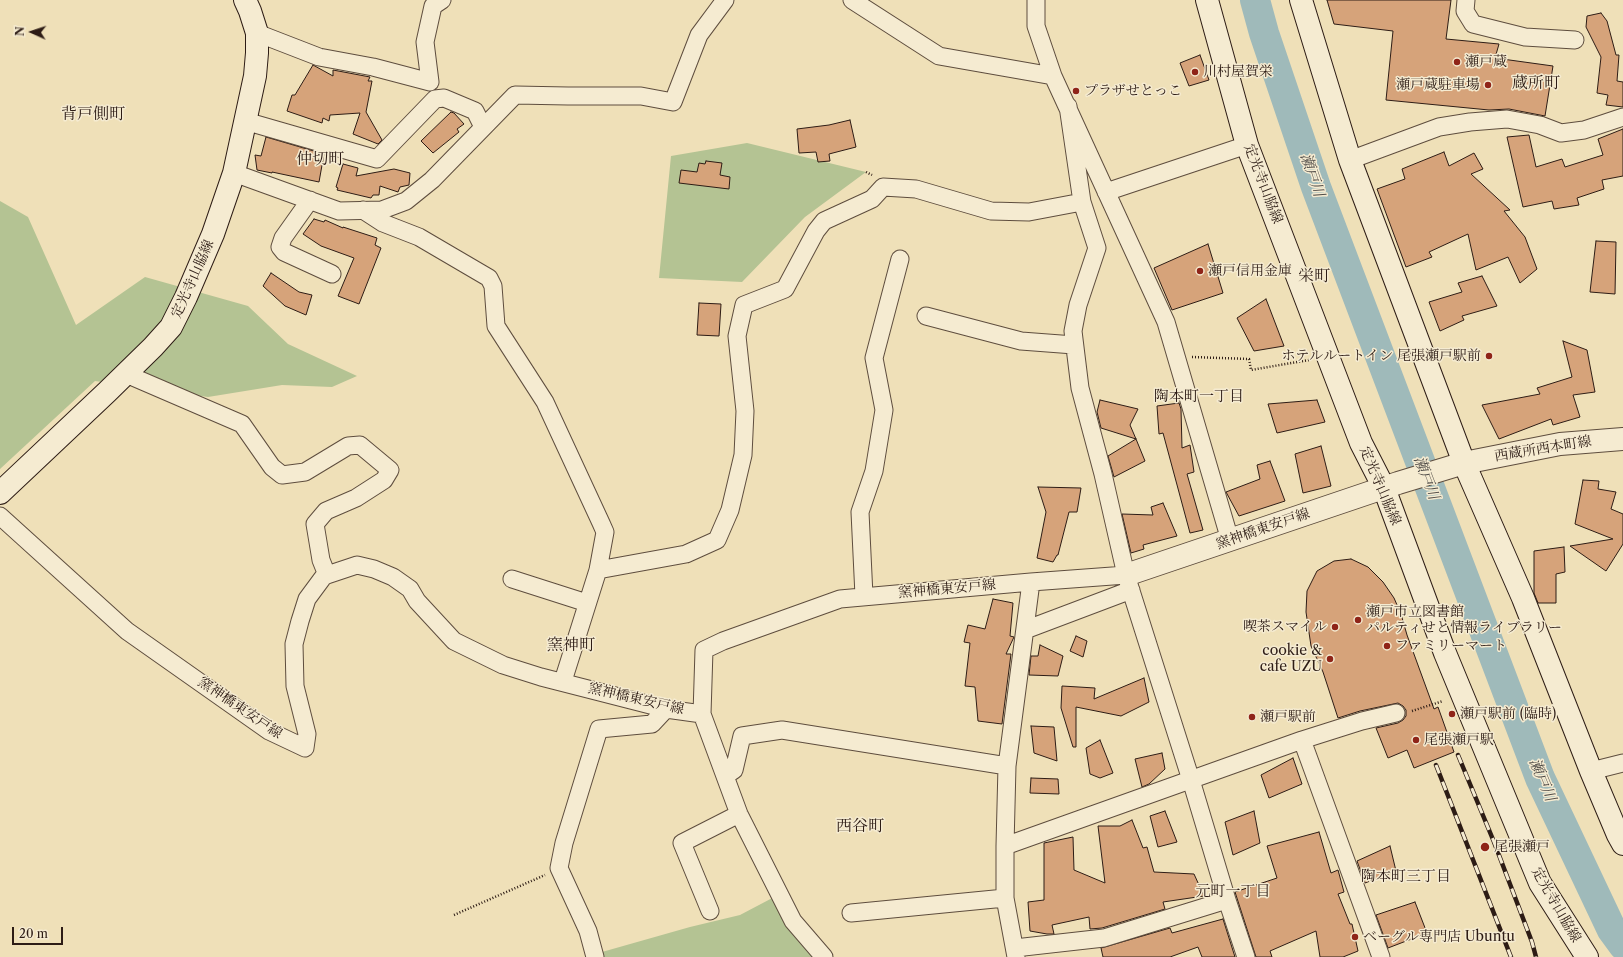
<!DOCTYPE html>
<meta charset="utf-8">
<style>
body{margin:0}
#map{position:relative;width:1623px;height:957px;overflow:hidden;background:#efe0b8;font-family:"Libre Caslon Text",serif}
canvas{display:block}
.north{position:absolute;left:12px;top:12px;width:40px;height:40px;-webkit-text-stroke:3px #f5ebd1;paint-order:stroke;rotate:273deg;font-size:11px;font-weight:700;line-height:16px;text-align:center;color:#2d1c15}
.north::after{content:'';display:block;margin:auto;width:14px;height:18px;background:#2d1c15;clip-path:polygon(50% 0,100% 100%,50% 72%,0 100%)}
.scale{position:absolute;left:12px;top:927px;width:51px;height:18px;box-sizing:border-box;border:2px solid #2d1c15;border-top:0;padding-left:5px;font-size:12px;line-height:14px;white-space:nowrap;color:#2d1c15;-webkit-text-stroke:3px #f5ebd1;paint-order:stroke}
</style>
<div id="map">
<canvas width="1623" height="957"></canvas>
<div class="north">N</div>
<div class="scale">20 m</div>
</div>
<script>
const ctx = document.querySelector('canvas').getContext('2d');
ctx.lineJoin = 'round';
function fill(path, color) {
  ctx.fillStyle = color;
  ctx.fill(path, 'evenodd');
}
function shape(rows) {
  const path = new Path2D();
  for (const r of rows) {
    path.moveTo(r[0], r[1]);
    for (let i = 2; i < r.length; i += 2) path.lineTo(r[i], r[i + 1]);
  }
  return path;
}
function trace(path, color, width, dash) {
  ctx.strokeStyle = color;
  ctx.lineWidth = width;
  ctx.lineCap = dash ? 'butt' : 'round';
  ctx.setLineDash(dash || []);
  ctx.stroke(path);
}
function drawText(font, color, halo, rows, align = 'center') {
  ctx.font = font + ' "Libre Caslon Text","Noto Serif JP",serif';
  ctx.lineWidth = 3;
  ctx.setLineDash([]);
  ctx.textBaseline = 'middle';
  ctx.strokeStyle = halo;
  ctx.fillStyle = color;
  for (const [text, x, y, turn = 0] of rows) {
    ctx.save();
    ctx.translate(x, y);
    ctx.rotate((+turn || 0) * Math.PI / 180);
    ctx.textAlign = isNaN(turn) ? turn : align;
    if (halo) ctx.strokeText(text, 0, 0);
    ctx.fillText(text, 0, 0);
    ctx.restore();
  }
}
const green = shape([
 [747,143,866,172,805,217,742,282,659,278,671,156],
 [0,201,28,217,76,325,145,277,248,306,288,344,357,376,332,387,282,385,208,397,95,381,0,469],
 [778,895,819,957,604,957,602,952,690,927,740,915]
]);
const river = shape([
 [1255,0,1264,33,1316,187,1540,778,1612,930,1623,945]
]);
const building = shape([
 [1327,0,1451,0,1446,39,1499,44,1495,58,1553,66,1545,116,1509,109,1489,110,1386,100,1393,31,1334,24,1327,0],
 [1601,13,1607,21,1616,55,1619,55,1617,81,1623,82,1623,107,1606,105,1608,95,1597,93,1601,57,1586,27,1587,16,1601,13],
 [1200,55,1209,80,1189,86,1180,63,1200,55],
 [313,65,333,76,333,70,370,77,368,81,372,81,366,112,382,140,378,144,353,134,360,113,330,115,329,121,323,118,322,123,287,111,292,95,295,95,313,65],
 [451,112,454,113,464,124,457,129,459,132,433,153,421,141,451,112],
 [850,120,856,147,829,154,830,161,818,162,816,152,799,153,797,129,829,125,850,120],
 [1623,129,1623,176,1602,180,1604,189,1577,198,1579,205,1554,209,1552,201,1523,207,1507,137,1529,135,1536,167,1562,159,1565,167,1603,155,1598,139,1623,129],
 [266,137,324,154,319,182,272,172,272,173,257,170,255,155,261,156,266,137],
 [1444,152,1449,166,1474,153,1483,169,1471,174,1510,210,1504,211,1525,237,1537,269,1520,283,1508,257,1476,270,1468,234,1429,252,1432,257,1406,267,1377,189,1405,179,1402,169,1444,152],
 [706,161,722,163,720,175,730,177,729,189,679,183,681,170,697,172,699,163,705,164,706,161],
 [343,164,358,168,356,176,394,169,410,173,409,185,400,187,398,192,380,186,379,195,373,195,371,198,337,190,338,188,336,187,343,164],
 [314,219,324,222,325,220,343,228,343,227,377,238,375,245,381,248,359,304,338,296,354,258,321,246,303,234,314,219],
 [1596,241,1616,242,1615,294,1590,292,1596,241],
 [1208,244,1223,293,1172,310,1154,268,1208,244],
 [271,273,299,292,312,295,306,315,285,306,263,286,271,273],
 [1482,276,1497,306,1462,316,1464,320,1440,331,1429,302,1462,292,1458,283,1482,276],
 [1266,299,1284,346,1254,351,1237,318,1266,299],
 [699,303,721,304,719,336,697,335,699,303],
 [1563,341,1587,350,1595,392,1573,395,1580,417,1553,425,1551,419,1499,439,1482,405,1540,394,1537,388,1572,377,1563,341],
 [1100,400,1138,409,1130,425,1136,439,1101,428,1097,412,1100,400],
 [1317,400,1325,422,1277,433,1268,404,1317,400],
 [1179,403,1181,409,1182,448,1190,445,1194,472,1187,474,1203,530,1190,533,1163,433,1159,434,1157,406,1179,403],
 [1136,439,1145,461,1114,477,1108,456,1136,439],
 [1321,446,1331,486,1303,493,1295,454,1321,446],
 [1270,461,1285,501,1239,516,1226,492,1260,479,1257,465,1270,461],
 [1583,480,1599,481,1598,489,1616,492,1611,509,1623,514,1623,544,1606,571,1570,546,1613,539,1575,524,1583,480],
 [1038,487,1081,488,1077,512,1069,512,1058,555,1057,555,1053,562,1037,558,1046,512,1038,487],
 [1163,503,1177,536,1143,545,1144,549,1131,553,1122,514,1153,515,1151,507,1163,503],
 [1564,547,1565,572,1556,574,1556,603,1538,603,1534,593,1534,551,1564,547],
 [1351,559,1368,567,1383,582,1394,598,1401,614,1407,635,1434,709,1438,707,1454,752,1414,768,1407,750,1388,758,1376,728,1398,723,1403,720,1406,716,1406,710,1403,706,1398,703,1360,711,1338,718,1323,672,1311,646,1306,612,1307,591,1317,571,1334,561,1351,559],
 [993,599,1013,603,1010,636,1014,637,1006,654,1011,654,1002,724,978,721,975,687,965,686,970,643,964,642,968,625,985,629,993,599],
 [1076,636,1087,641,1083,657,1070,651,1076,636],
 [1040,645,1063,656,1058,676,1029,675,1031,656,1038,656,1040,645],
 [1144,678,1149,702,1121,716,1076,707,1076,747,1073,747,1061,708,1062,686,1095,688,1094,699,1144,678],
 [1031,726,1054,727,1057,761,1034,753,1031,726],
 [1100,740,1113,773,1100,778,1090,774,1086,748,1100,740],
 [1162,753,1165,769,1149,784,1142,787,1135,759,1162,753],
 [1293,758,1302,784,1269,798,1261,775,1293,758],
 [1031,778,1058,779,1059,794,1030,793,1031,778],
 [1165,811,1177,842,1158,847,1150,816,1165,811],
 [1254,811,1260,843,1233,855,1225,822,1254,811],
 [1132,820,1143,848,1147,847,1154,872,1194,874,1204,896,1163,902,1165,909,1102,928,1090,929,1089,917,1052,925,1054,934,1047,934,1030,931,1028,902,1044,900,1044,843,1073,837,1074,870,1105,883,1098,826,1120,826,1132,820],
 [1319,832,1331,873,1338,870,1344,892,1338,894,1350,924,1352,924,1358,951,1343,957,1320,957,1316,931,1270,951,1272,957,1256,957,1235,892,1277,878,1267,846,1319,832],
 [1390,846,1396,871,1365,883,1357,861,1390,846],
 [1415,902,1427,933,1388,948,1376,915,1415,902],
 [1223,919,1235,957,1202,957,1198,947,1170,957,1103,957,1101,948,1170,928,1172,933,1223,919]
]);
const path = shape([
 [866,172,872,175],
 [1192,357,1249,359,1251,370,1309,360],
 [1412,711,1443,701],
 [454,915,545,875]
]);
const minor = shape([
 [852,0,939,56,1053,76],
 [1036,0,1036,26,1053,76,1166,322,1230,540],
 [1466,0,1465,11,1473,24,1525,37,1575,40],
 [257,33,319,57,373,67,430,82,425,42,433,6,442,0],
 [1068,106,1082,202,1097,248,1078,305,1073,331,1080,388,1103,474,1126,575,1191,780,1227,900,1246,957],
 [245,121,377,159,435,99,444,98,475,111,483,127],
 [1350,160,1439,127,1470,122,1507,119,1540,125,1561,133,1584,130,1623,117],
 [234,173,339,211,382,210,406,201,432,180,515,95,568,96,641,96,673,102,699,35,725,0],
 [1106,192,1247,145],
 [310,200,283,238,280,247,284,252,332,274],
 [363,210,383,223,419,237,489,278,493,286,496,326,545,402,601,523,605,532,598,570,563,681],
 [926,316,1021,341,1074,345],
 [126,374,242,424,272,467,282,475,305,472,348,446,360,445,390,470,384,480,356,498,326,511,315,524,321,560,327,575],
 [0,516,127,631,269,731,305,748,307,734,295,686,294,644,300,621,307,599,324,576,357,565,374,569,393,577,410,589,417,601,454,641,503,665,541,677,666,709,702,714],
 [598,570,686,554,717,540,730,510,743,455,745,411,737,336,744,305,785,289,816,231,824,221,872,199,883,187,916,189,991,211,1029,212,1082,202],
 [512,579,587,603],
 [864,596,860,512,874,471,884,410,874,358,900,259],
 [1025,630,1131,590],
 [1302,740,1381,957],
 [1591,771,1623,763],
 [725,776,734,770,742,736,782,730,1007,766],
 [1005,846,1302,740,1362,721,1396,713],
 [710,911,682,843,739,814],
 [851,913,1005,898],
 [1015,948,1104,938,1227,900],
 [595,957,588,931,559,868,564,843,599,729,652,724,666,709],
 [824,957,793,921,739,814,702,714,704,650,723,641,840,599,1031,582,1126,575],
 [1016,957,1005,898,1005,846,1007,766,1031,582]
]);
const tertiary = shape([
 [1126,575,1398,483,1464,463,1560,444,1623,439]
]);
const secondary = shape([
 [1207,0,1247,145,1361,443,1384,488,1445,653,1540,883,1587,957],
 [1301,0,1350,160,1464,463,1523,598,1591,771,1618,835,1623,844],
 [0,493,107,392,153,347,171,327,186,297,213,234,234,173,255,76,257,53,257,33,250,11,245,0]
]);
const rail = shape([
 [1458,755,1494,842,1532,942,1536,957],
 [1436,765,1511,957]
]);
const markers = [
 [1457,62,4,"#8f2418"],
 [1195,72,4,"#8f2418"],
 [1488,85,4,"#8f2418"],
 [1076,91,4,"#8f2418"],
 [1200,271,4,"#8f2418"],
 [1489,356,4,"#8f2418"],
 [1358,620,4,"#8f2418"],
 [1335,627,4,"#8f2418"],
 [1387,646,4,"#8f2418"],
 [1330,659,4,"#8f2418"],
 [1452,714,4,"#8f2418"],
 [1252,717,4,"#8f2418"],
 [1416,740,4,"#8f2418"],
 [1485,847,5,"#8f2418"],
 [1355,937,4,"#8f2418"]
];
const poiNames = [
 ["瀬戸蔵",1465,62],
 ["川村屋賀栄",1203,72],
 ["瀬戸蔵駐車場",1480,85,"right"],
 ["プラザせとっこ",1084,91],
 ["瀬戸信用金庫",1208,271],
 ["ホテルルートイン 尾張瀬戸駅前",1481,356,"right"],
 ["瀬戸市立図書館",1366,612],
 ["パルティせと情報ライブラリー",1366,628],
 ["喫茶スマイル",1327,627,"right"],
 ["ファミリーマート",1395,646],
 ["cookie &",1322,651,"right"],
 ["cafe UZU",1322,667,"right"],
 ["瀬戸駅前 (臨時)",1460,714],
 ["瀬戸駅前",1260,717],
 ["尾張瀬戸駅",1424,740],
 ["尾張瀬戸",1494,847],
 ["ベーグル専門店 Ubuntu",1363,937]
];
const streetNames = [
 ["定光寺山脇線",1263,184,69],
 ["定光寺山脇線",193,279,-66],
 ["西蔵所西本町線",1543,449,-9],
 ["定光寺山脇線",1380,486,67],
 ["窯神橋東安戸線",1263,529,-19],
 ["窯神橋東安戸線",947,589,-5],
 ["窯神橋東安戸線",636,699,13],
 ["窯神橋東安戸線",240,708,34],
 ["定光寺山脇線",1556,905,60]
];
const waterNames = [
 ["瀬戸川",1312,175,71],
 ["瀬戸川",1426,478,69],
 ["瀬戸川",1542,780,67]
];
const neighbourhoodNames = [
 ["陶本町一丁目",1199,397],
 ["陶本町三丁目",1406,877],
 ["元町一丁目",1233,892]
];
const quarterNames = [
 ["蔵所町",1536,83],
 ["背戸側町",93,114],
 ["仲切町",320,159],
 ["栄町",1314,276],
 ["窯神町",571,645],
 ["西谷町",860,826]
];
fill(green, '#b4c393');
trace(river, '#9fbaba', 30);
fill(building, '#d6a37a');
trace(building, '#2d1c15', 1);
trace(minor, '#5e4d3e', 19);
trace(tertiary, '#5e4d3e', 24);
trace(secondary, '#2d1c15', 24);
trace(path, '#2d1c15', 2.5, [1, 2]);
trace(minor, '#f5ebd1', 17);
trace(tertiary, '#f5ebd1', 22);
trace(secondary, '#f5ebd1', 22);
trace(rail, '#2d1c15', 4.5);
trace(rail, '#f5ebd1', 3, [9]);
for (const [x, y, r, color] of markers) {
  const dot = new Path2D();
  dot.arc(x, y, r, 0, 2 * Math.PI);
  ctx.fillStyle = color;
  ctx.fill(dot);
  trace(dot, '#f5ebd1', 1.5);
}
drawText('14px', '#2d1c15', '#f5ebd1', poiNames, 'left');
drawText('14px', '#2d1c15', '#f5ebd1', streetNames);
drawText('italic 15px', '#4f4b47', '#f5ebd1', waterNames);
drawText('15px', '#2d1c15', '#f5ebd1', neighbourhoodNames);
drawText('16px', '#2d1c15', '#f5ebd1', quarterNames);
</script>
